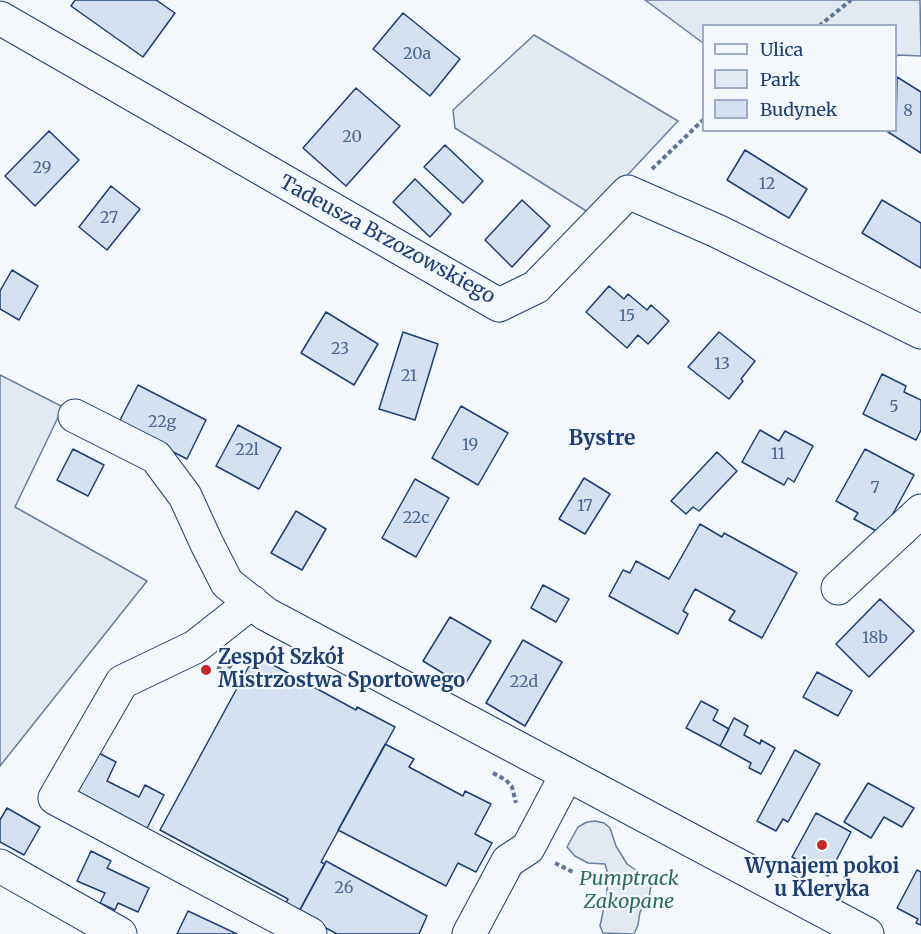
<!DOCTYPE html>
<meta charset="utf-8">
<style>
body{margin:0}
#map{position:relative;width:921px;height:934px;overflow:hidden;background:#f4f7fb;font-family:Merriweather,serif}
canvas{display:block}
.legend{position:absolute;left:702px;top:24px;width:195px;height:108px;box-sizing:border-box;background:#f4f7fb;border:2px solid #9eadc5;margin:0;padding:8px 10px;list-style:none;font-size:18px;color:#1d3f73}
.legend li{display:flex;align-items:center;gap:12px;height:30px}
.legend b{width:30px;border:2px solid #9eadc5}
</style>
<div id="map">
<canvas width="921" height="934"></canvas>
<ul class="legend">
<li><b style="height:8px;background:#f4f7fb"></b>Ulica</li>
<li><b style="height:16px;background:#e3e9f0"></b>Park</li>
<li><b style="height:16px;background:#d5e0f0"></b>Budynek</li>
</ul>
</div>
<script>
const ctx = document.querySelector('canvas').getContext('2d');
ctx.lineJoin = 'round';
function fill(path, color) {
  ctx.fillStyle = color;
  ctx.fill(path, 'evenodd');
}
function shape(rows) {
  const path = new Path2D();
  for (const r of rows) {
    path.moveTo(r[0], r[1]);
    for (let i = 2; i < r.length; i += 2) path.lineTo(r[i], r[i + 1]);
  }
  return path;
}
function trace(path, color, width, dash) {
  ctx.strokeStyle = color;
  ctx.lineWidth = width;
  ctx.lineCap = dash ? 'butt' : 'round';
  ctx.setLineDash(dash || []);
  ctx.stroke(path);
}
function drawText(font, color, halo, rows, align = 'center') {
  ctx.font = font + ' Merriweather,serif';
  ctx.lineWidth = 4.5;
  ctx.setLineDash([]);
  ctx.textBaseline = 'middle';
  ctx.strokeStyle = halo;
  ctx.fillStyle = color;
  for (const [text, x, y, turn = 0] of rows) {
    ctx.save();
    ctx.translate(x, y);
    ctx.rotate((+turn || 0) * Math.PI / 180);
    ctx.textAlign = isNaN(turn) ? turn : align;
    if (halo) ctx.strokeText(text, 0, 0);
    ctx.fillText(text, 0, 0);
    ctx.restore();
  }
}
const green = shape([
 [645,0,920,0,921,56,898,55,896,57,896,26,704,26,703,43,645,0],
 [534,35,678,121,591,214,455,128,453,110,534,35],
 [0,375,63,407,15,507,147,581,0,766,0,375],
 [595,821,604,823,610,828,616,846,627,864,648,878,651,886,649,897,640,912,638,925,634,934,603,933,600,926,607,893,607,871,605,864,588,863,575,856,567,847,578,827,587,822,595,821]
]);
const building = shape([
 [75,0,156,0,175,13,143,57,71,6,75,0],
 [403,13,460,59,430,96,373,49,403,13],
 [897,77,921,92,921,153,885,130,896,130,897,77],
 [356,88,400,126,346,186,303,148,356,88],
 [49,131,79,160,35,206,5,176,49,131],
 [445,145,483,181,463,203,424,167,445,145],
 [745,150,807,189,789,218,727,180,745,150],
 [415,179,451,214,430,237,393,202,415,179],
 [111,186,140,209,107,250,79,227,111,186],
 [522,200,550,226,512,267,485,240,522,200],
 [882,200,921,223,921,268,862,233,882,200],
 [12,270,38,286,19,320,0,309,0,291,12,270],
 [609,286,624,299,628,294,647,310,651,305,669,321,648,344,638,335,627,348,586,312,609,286],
 [326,312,378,344,354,385,301,353,326,312],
 [403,332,438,344,415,420,379,409,403,332],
 [719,332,755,361,741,379,743,381,729,399,688,367,719,332],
 [882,374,906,386,904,392,921,400,921,430,916,440,863,414,882,374],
 [138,385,206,420,187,459,118,424,138,385],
 [461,406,508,433,478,485,432,458,461,406],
 [238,425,281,448,259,489,216,466,238,425],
 [760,430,779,441,785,431,813,446,794,482,788,478,784,485,742,462,760,430],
 [73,449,104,465,88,496,57,480,73,449],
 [865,449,914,475,882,534,854,519,858,513,836,501,865,449],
 [717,452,737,471,699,511,693,507,686,514,671,501,717,452],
 [584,478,610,494,585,534,559,519,584,478],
 [415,479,449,498,416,557,382,538,415,479],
 [296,511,326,529,302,570,271,553,296,511],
 [700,524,722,537,724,533,797,573,762,638,729,620,735,611,695,589,683,611,688,614,678,634,609,596,623,570,630,573,636,561,669,579,700,524],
 [543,585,569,599,556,622,531,608,543,585],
 [880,599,914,631,869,677,836,644,880,599],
 [450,617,491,641,464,686,423,661,450,617],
 [523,640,562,662,525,726,486,703,523,640],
 [255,655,356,710,357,707,395,727,321,862,325,864,299,912,285,904,288,899,160,830,255,655],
 [817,672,852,691,838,716,803,697,817,672],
 [701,701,718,710,713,720,729,729,720,746,686,728,701,701],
 [734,718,748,726,744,735,760,744,761,740,775,748,761,774,749,768,751,763,720,746,734,718],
 [385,744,414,759,409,767,463,796,465,791,491,804,475,834,492,843,476,872,458,863,446,886,338,830,385,744],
 [795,750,820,764,788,822,783,819,776,831,757,821,795,750],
 [95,751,116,762,107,781,139,797,145,785,164,795,144,834,72,797,95,751],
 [868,783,914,808,902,827,884,817,871,838,844,822,868,783],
 [7,808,40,827,24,855,0,842,0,820,7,808],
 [816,813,851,832,828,876,792,857,816,813],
 [91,851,111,861,107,868,149,888,138,912,118,903,115,910,100,903,105,893,77,881,91,851],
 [326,861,427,916,419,934,337,934,298,913,326,861],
 [917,870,921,872,921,925,916,923,918,919,897,908,917,870],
 [188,911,237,934,177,934,188,911]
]);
const path = shape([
 [819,26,851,0],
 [652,169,704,119],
 [217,667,227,672,235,657],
 [493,773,506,780,512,787,516,803],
 [555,863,573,872]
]);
const minor = shape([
 [0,18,499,305,536,287,628,192,717,231,921,332],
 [75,416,156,457,185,496,207,544,227,583,266,614,867,934],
 [838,588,921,511],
 [252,602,195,647,122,682,55,798,310,934],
 [0,866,120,934],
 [469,934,508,861,528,848,567,774]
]);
const markers = [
 [206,670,6,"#c62828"],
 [822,845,6,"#c62828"]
];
const numberNames = [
 ["20a",417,54],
 ["8",908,111],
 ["20",352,137],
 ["29",42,168],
 ["12",767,184],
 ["27",109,218],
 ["15",627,316],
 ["23",340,349],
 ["13",722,364],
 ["21",409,376],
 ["5",894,407],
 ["22g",162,422],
 ["19",470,445],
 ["22l",247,450],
 ["11",778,454],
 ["7",875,488],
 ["17",585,506],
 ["22c",416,518],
 ["18b",875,638],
 ["22d",524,682],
 ["26",344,888]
];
const streetNames = [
 ["Tadeusza Brzozowskiego",387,240,29]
];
const poiNames = [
 ["Zespół Szkół",218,658],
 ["Mistrzostwa Sportowego",218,681],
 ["Wynajem pokoi",822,867,"center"],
 ["u Kleryka",822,890,"center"]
];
const parkNames = [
 ["Pumptrack",629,879],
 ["Zakopane",629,902]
];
const neighbourhoodNames = [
 ["Bystre",602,439]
];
fill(green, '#e3e9f0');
trace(green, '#687fa3', 1.5);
fill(building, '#d5e0f0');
trace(building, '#1d3f73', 1.5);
trace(minor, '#1d3f73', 35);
trace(path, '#5e769c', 4, [4.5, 3]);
trace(minor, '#f4f7fb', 33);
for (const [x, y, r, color] of markers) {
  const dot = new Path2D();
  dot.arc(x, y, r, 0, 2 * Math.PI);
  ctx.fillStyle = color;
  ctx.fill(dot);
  trace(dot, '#f4f7fb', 2);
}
drawText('16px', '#4b6792', null, numberNames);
drawText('20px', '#1d3f73', '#f4f7fb', streetNames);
drawText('bold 20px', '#1d3f73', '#f4f7fb', poiNames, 'left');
drawText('italic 20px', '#2c6c60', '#f4f7fb', parkNames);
drawText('bold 21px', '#1d3f73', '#f4f7fb', neighbourhoodNames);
</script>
